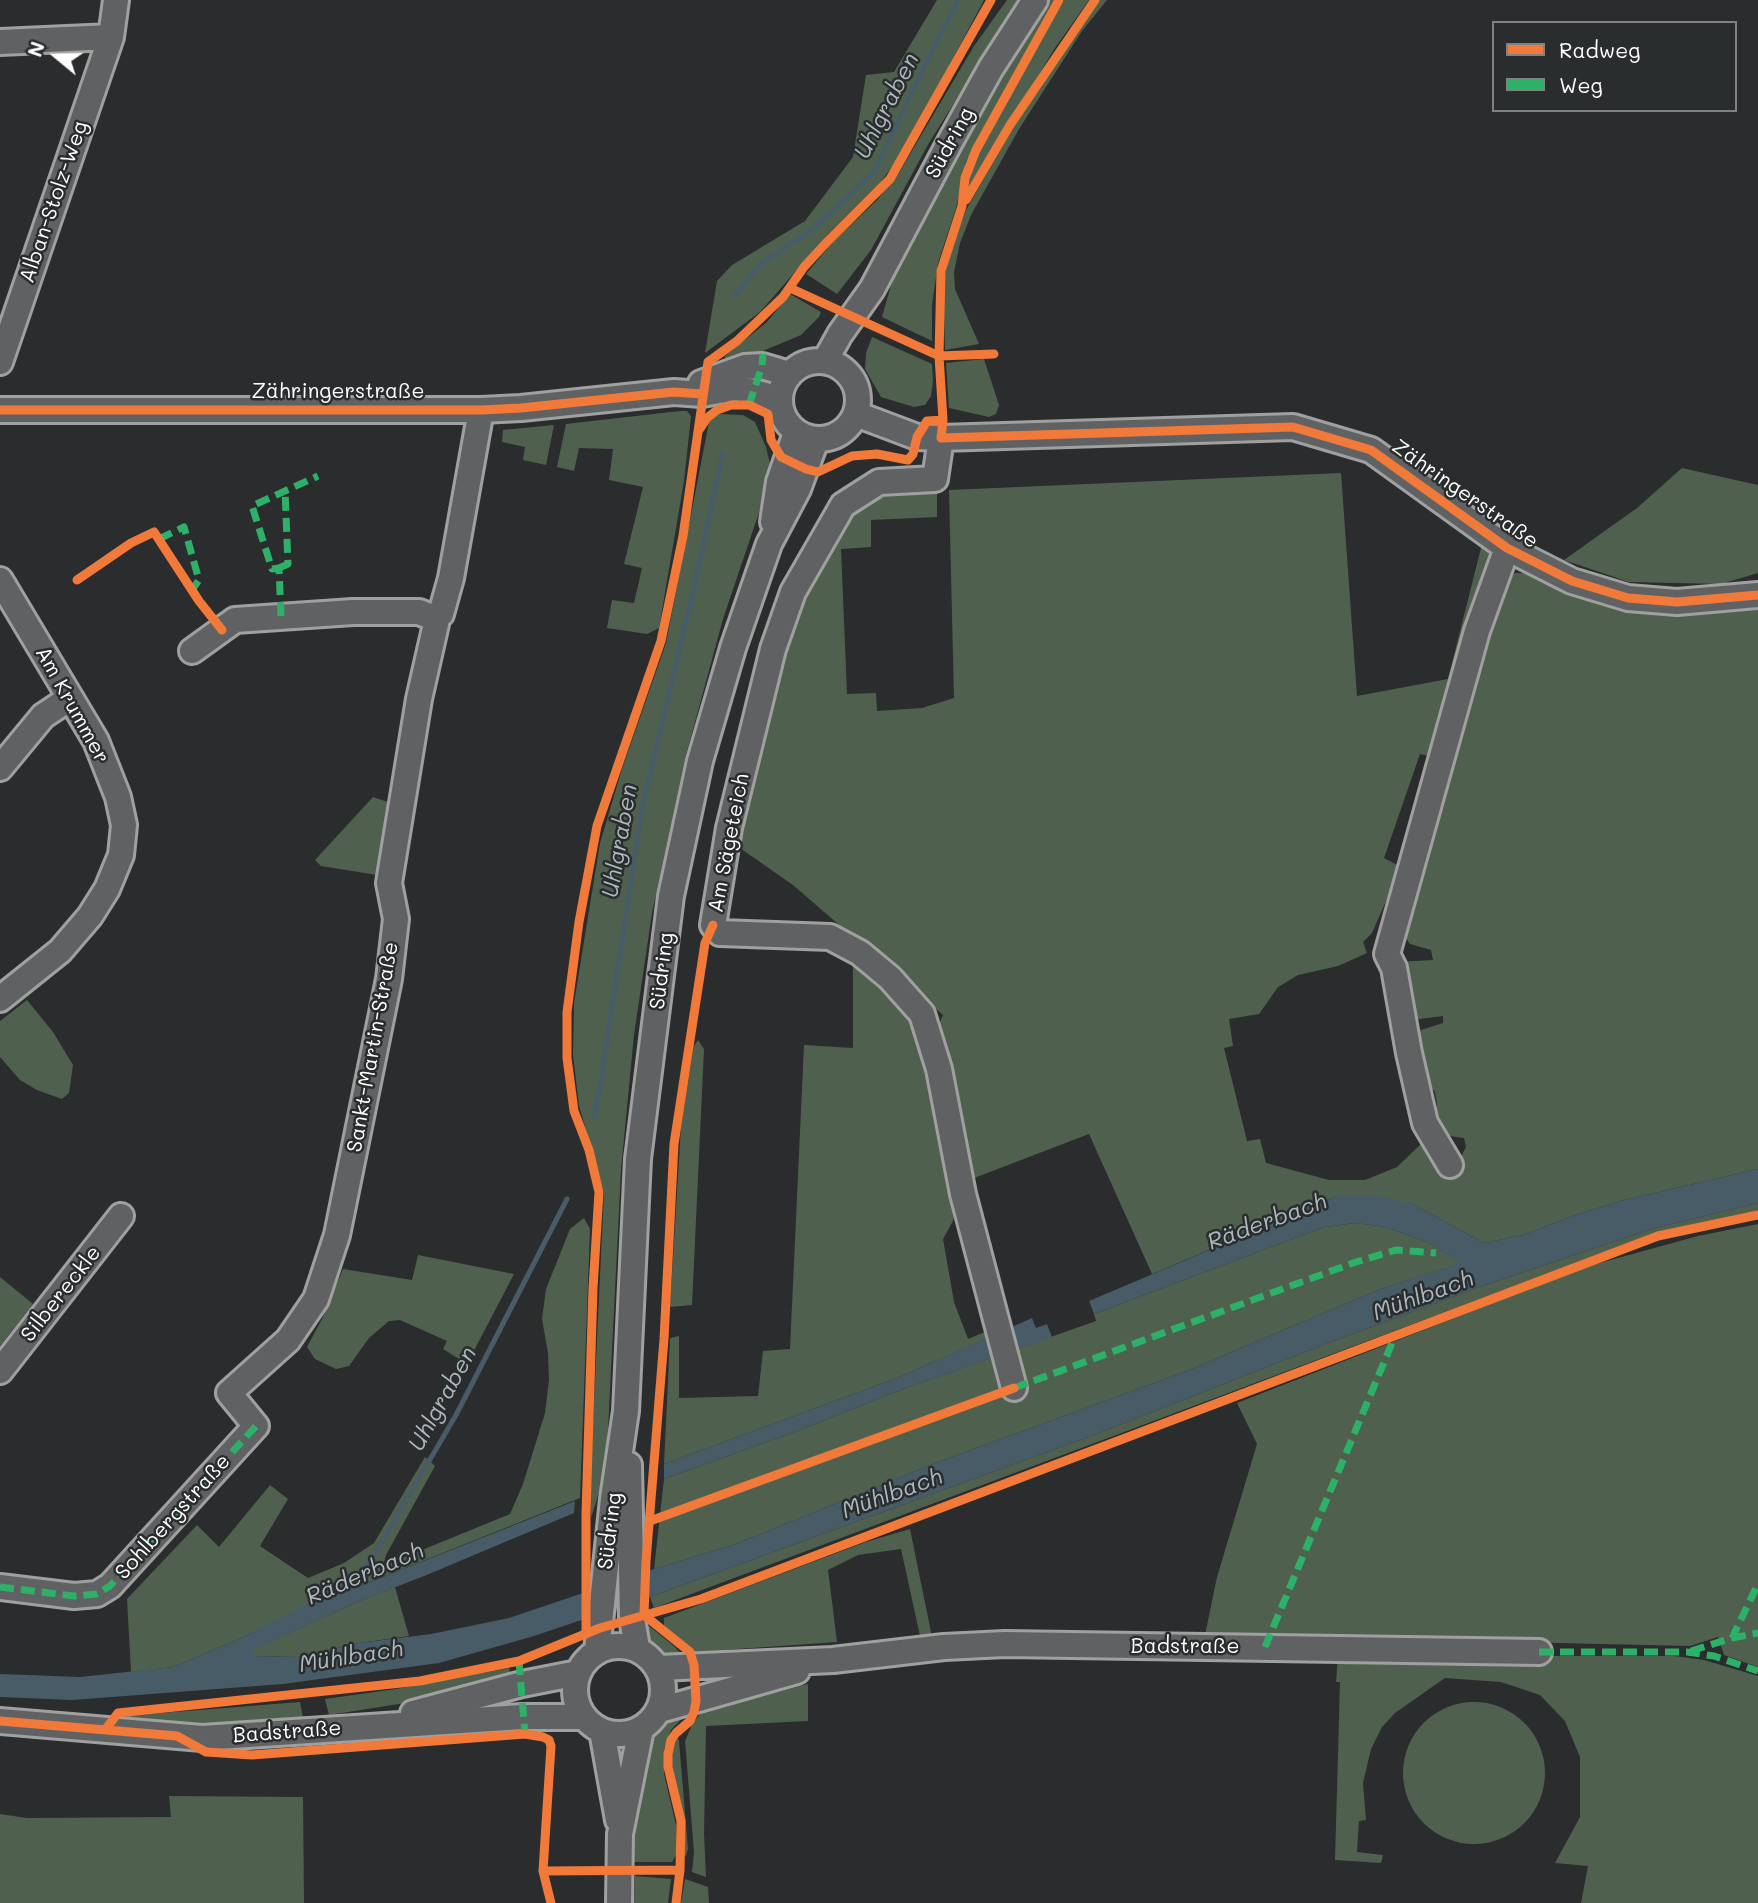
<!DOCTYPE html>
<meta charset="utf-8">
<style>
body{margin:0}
#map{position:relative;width:1758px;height:1903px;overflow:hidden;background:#2b2c2d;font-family:Mali,sans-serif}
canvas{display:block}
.legend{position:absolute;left:1492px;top:21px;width:245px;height:91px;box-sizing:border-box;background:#2a2d2e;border:2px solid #7f8182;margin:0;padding:9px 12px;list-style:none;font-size:21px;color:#fff}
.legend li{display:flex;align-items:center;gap:14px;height:35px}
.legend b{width:35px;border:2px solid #7f8182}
.north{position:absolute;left:21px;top:21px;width:70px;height:70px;-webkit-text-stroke:5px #2a2d2e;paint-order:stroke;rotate:289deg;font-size:19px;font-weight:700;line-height:28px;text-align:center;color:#fff}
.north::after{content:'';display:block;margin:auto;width:24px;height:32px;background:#fff;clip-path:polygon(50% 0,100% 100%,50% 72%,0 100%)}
</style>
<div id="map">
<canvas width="1758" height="1903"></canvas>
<ul class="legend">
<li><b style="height:9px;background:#f17a3a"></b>Radweg</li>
<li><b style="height:9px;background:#2db169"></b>Weg</li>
</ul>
<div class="north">N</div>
</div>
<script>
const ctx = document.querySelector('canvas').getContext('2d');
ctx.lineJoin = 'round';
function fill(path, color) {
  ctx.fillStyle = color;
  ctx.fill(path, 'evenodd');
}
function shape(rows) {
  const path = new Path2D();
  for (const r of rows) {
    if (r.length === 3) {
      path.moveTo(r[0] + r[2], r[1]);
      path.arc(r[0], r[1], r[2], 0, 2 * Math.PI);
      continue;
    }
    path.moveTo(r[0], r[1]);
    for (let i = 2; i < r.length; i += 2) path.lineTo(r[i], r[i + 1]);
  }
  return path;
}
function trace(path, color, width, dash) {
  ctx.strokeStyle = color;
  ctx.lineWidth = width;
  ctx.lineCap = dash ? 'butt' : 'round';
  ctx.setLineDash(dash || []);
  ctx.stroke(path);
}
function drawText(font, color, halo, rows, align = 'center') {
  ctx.font = font + ' Mali,sans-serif';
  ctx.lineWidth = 5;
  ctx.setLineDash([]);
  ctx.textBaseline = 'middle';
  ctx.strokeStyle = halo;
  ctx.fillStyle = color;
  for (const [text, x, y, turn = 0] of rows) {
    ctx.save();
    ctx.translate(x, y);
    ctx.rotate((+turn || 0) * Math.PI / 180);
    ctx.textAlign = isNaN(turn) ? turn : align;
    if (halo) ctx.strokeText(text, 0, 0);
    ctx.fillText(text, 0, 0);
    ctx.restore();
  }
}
const green = shape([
 [937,0,984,0,903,152,879,184,828,234,760,312,705,353,717,281,732,265,805,221,853,157,866,75,894,72],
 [1007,0,1020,0,930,141,871,250,837,294,806,274,832,243,877,200,900,171,974,46],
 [1046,0,1054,0,966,162,956,208,938,263,932,305,932,341,882,317,893,278,1003,71],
 [1064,0,1089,0,1055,48,968,192,967,182,972,166,986,137],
 [1099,0,1107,0,1082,31,1019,129,971,215,960,243,954,272,955,289,979,344,945,350,943,281,954,240,966,210,1012,130,1074,31],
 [790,294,821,312,819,317,801,335,746,358,724,362,725,356,767,322],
 [872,337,932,364,933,381,931,396,925,405,914,407,881,397,865,369,866,353],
 [984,359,999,405,996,414,989,417,949,408,946,363],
 [680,411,687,411,691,416,684,481,659,628,647,634,607,628,612,600,634,603,642,568,624,564,643,487,609,480,613,449,579,448,574,471,557,467,566,424],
 [717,414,743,415,755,422,766,447,770,464,770,480,723,619,686,755,652,913,634,1035,621,1170,606,1470,591,1518,590,1485,604,1192,579,1106,573,1055,574,1003,600,843,622,769,666,643,709,422],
 [554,425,546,465,523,460,525,447,502,442,503,430],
 [1682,468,1758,485,1758,573,1721,584,1629,582,1564,560,1637,508],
 [1341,473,1357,696,1448,679,1483,540,1490,557,1434,757,1420,754,1384,858,1401,867,1372,933,1363,942,1367,953,1338,966,1298,975,1278,987,1259,1014,1229,1019,1233,1046,1224,1048,1247,1141,1260,1139,1266,1163,1329,1180,1365,1180,1397,1167,1422,1143,1460,1159,1466,1147,1464,1138,1442,1135,1434,1121,1437,1104,1435,1092,1419,1072,1414,1039,1421,1030,1443,1023,1443,1016,1412,1020,1397,962,1433,960,1431,950,1410,944,1403,934,1402,919,1505,579,1515,573,1530,573,1758,605,1758,1169,1620,1201,1570,1217,1523,1235,1484,1243,1413,1204,1337,1196,1152,1274,1089,1134,969,1180,936,1032,943,1015,793,885,737,846,784,646,813,576,850,513,890,489,937,491,937,517,871,520,871,547,841,549,847,694,876,693,877,711,922,708,954,698,949,490],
 [373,797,388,802,377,875,321,866,315,860],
 [860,959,918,1022,960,1192,953,1221,943,1239,954,1302,968,1339,987,1331,990,1337,897,1378,664,1464,670,1338,679,1336,679,1398,758,1396,763,1351,790,1349,804,1045,853,1048,853,963],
 [27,1000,53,1032,73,1065,69,1093,62,1099,37,1090,20,1080,0,1057,0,1021],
 [698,1040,704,1049,692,1305,670,1307,681,1127,694,1046],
 [1758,1203,1758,1213,1661,1231,654,1608,650,1597,1094,1435,1328,1343,1474,1289,1651,1229],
 [584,1218,590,1229,580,1498,353,1589,349,1586,250,1634,173,1667,131,1672,127,1599,197,1525,219,1547,270,1485,288,1499,260,1546,308,1578,344,1563,374,1543,425,1457,435,1466,386,1555,384,1563,400,1559,510,1514,523,1484,545,1413,549,1380,548,1353,542,1319,546,1289,570,1229],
 [1355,1223,1386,1227,1427,1242,1462,1263,1378,1290,1187,1371,938,1462,736,1544,654,1569,664,1479,800,1430,895,1392,1096,1321,1094,1314,1324,1227],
 [1758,1224,1758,1667,1724,1655,1718,1637,1690,1646,1205,1635,1217,1577,1257,1444,1237,1403,1585,1267,1698,1236],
 [418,1255,514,1274,467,1364,443,1349,447,1341,400,1320,389,1321,369,1338,349,1366,336,1369,315,1359,307,1347,322,1319,343,1269,412,1280],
 [0,1277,33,1304,0,1346],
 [910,1529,932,1637,920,1636,901,1549,858,1555,828,1570,837,1642,695,1652,664,1626,664,1618,866,1542],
 [395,1587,409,1636,359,1643,298,1657,253,1656,251,1651,350,1605],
 [644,1622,675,1647,683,1656,660,1653,649,1647],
 [1338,1656,1674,1656,1704,1660,1758,1676,1758,1903,1581,1903,1588,1866,1555,1863,1580,1817,1580,1757,1565,1721,1540,1695,1501,1682,1445,1678,1395,1713,1382,1727,1371,1749,1363,1783,1366,1820,1359,1821,1357,1852,1383,1855,1381,1863,1335,1860,1340,1682,1336,1682],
 [509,1668,512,1679,418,1701,329,1715,325,1699,396,1689],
 [808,1684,808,1721,706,1726,704,1834,706,1877,692,1872,694,1852,685,1741,692,1725,699,1715,706,1711],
 [300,1702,303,1718,249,1727,188,1728,124,1721,124,1716],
 [1474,1773,71],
 [688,1712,671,1730,664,1749,664,1774,676,1825,676,1855,672,1862,632,1862,638,1771,651,1733,668,1718],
 [675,1738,678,1738,679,1741,688,1849,686,1856,683,1855,683,1821,671,1768,671,1755],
 [169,1796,303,1797,304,1903,0,1903,0,1814,27,1818,171,1817],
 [635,1876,671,1879,668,1903,634,1903],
 [685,1879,708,1887,709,1903,681,1903]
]);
const water = shape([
 [1758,1169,1758,1203,1651,1229,1474,1289,1328,1343,1094,1435,650,1597,534,1636,439,1663,283,1684,72,1700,0,1697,0,1674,80,1677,173,1667,250,1634,338,1587,349,1586,353,1589,575,1501,574,1513,429,1574,350,1605,252,1651,254,1656,298,1657,359,1643,431,1634,509,1618,654,1569,736,1544,938,1462,1187,1371,1378,1290,1461,1263,1427,1242,1386,1227,1355,1223,1324,1227,1094,1314,1089,1301,1337,1196,1373,1195,1413,1204,1484,1243,1523,1235,1570,1217,1620,1201],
 [1032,1318,1036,1328,1047,1324,1052,1337,895,1392,800,1430,664,1479,664,1464,897,1378]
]);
const stream = shape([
 [735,296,760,264,813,229,874,172,940,34,959,0],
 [594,1116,600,1087,642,808,694,588,723,453],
 [344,1591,373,1557,456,1415,567,1199]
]);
const minor = shape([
 [0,42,111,37],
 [819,400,39],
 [825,361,840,334,872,289,951,140,991,68,1035,0],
 [0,362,111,37,116,0],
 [701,383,745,367,762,366,789,374],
 [0,410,481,410,521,408,674,392,702,394,737,388,765,395,779,404],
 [856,414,917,437,941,438,1293,427,1371,450,1507,548,1572,581,1628,598,1677,602,1758,595],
 [941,438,935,479,879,482,843,505,793,592,773,649,729,828,713,925,720,933,830,937,860,953,890,978,922,1014,939,1069,963,1194,1014,1388],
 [773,522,779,482,796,433],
 [0,580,96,741,118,797,124,825,121,855,107,889,90,916,60,951,0,999],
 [441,614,451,578,481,410],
 [192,651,235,620,353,612,419,612,434,618],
 [0,768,43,716,70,698],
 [1450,1165,1425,1123,1409,1053,1394,968,1387,954,1477,631,1507,548],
 [0,1371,121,1216],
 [629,1465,632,1618,637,1648],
 [0,1587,74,1596,97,1594,110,1586,256,1426,229,1393,288,1340,316,1299,337,1235,389,979,396,919,389,883,419,699,436,624],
 [619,1690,44],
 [597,1651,613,1499,626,1411,638,1159,671,896,700,761,733,648,769,544,798,489,816,440],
 [659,1668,833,1660,944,1647,1005,1644,1539,1652],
 [660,1710,797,1671],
 [413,1713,522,1684,578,1673],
 [0,1721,202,1738,522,1717,583,1717],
 [602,1731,618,1820],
 [619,1903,620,1834,641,1729]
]);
const quiet = shape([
 [749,405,762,366,763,354],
 [159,539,184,527,199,580,192,590],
 [279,568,288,564,285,491],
 [281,616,279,568,272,569,252,506,318,476],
 [1014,1388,1353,1263,1396,1250,1436,1253],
 [0,1587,74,1596,97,1594,110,1586,256,1426],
 [1732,1638,1758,1633],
 [1265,1647,1395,1336],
 [1691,1651,1732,1638,1758,1584],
 [1539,1652,1687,1652,1714,1656,1758,1671],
 [519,1661,525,1734]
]);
const cycleway = shape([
 [1059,0,976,150,965,178,962,206,941,271,939,356,943,420,941,438,1293,427,1371,450,1507,548,1572,581,1628,598,1677,602,1758,595],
 [966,200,1010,125,1095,0],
 [790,288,939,356,994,354],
 [0,410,481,410,521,408,674,392,702,394],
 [699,430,707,418,717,410,731,405,749,405,768,414,771,440,781,457,806,469,818,472,852,456,877,454,908,460,913,454,917,437,927,421,943,420],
 [77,580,131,543,154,532,199,601,222,630],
 [650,1521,1014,1388],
 [644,1615,646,1561,664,1339,674,1144,705,943,713,925],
 [644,1615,690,1652,694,1665,696,1701,694,1712,690,1721,676,1733,671,1740,668,1754,668,1767,681,1821,680,1870,676,1903],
 [586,1634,586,1514,593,1288,599,1192,589,1150,574,1111,567,1058,567,1012,579,922,597,826,661,641,683,536,708,362,737,341,783,297,804,267,826,243,890,179,991,0],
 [0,1721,177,1736,206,1752,252,1755,525,1734,543,1737,549,1740,551,1746,543,1871,551,1903],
 [105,1730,118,1713,420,1681,519,1661,600,1628,701,1599,1658,1236,1758,1215],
 [543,1871,680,1870]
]);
const streetNames = [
 ["Südring",950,143,-61],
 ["Alban-Stolz-Weg",54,202,-71],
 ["Zähringerstraße",338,392],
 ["Zähringerstraße",1465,494,35],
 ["Am Krummer",72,705,61],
 ["Am Sägeteich",729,843,-79],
 ["Südring",662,971,-83],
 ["Sankt-Martin-Straße",373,1047,-80],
 ["Silbereckle",61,1294,-52],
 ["Sohlbergstraße",173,1517,-48],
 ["Südring",610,1531,-83],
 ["Badstraße",1185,1647],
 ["Badstraße",287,1732,-4]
];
const waterNames = [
 ["Uhlgraben",887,106,-63],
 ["Uhlgraben",620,841,-80],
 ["Räderbach",1267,1222,-20],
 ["Mühlbach",1423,1296,-20],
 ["Uhlgraben",443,1399,-61],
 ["Mühlbach",892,1494,-20],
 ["Räderbach",365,1574,-23],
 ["Mühlbach",351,1657,-9]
];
fill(green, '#4f614e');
fill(water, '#485c68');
trace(stream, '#485c68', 5);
trace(minor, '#a0a0a0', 30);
trace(minor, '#606162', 24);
trace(quiet, '#2db169', 7, [14, 7]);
trace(cycleway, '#f17a3a', 9);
drawText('21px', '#fff', '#2a2d2e', streetNames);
drawText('italic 23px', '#aeb8be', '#2a2d2e', waterNames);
</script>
